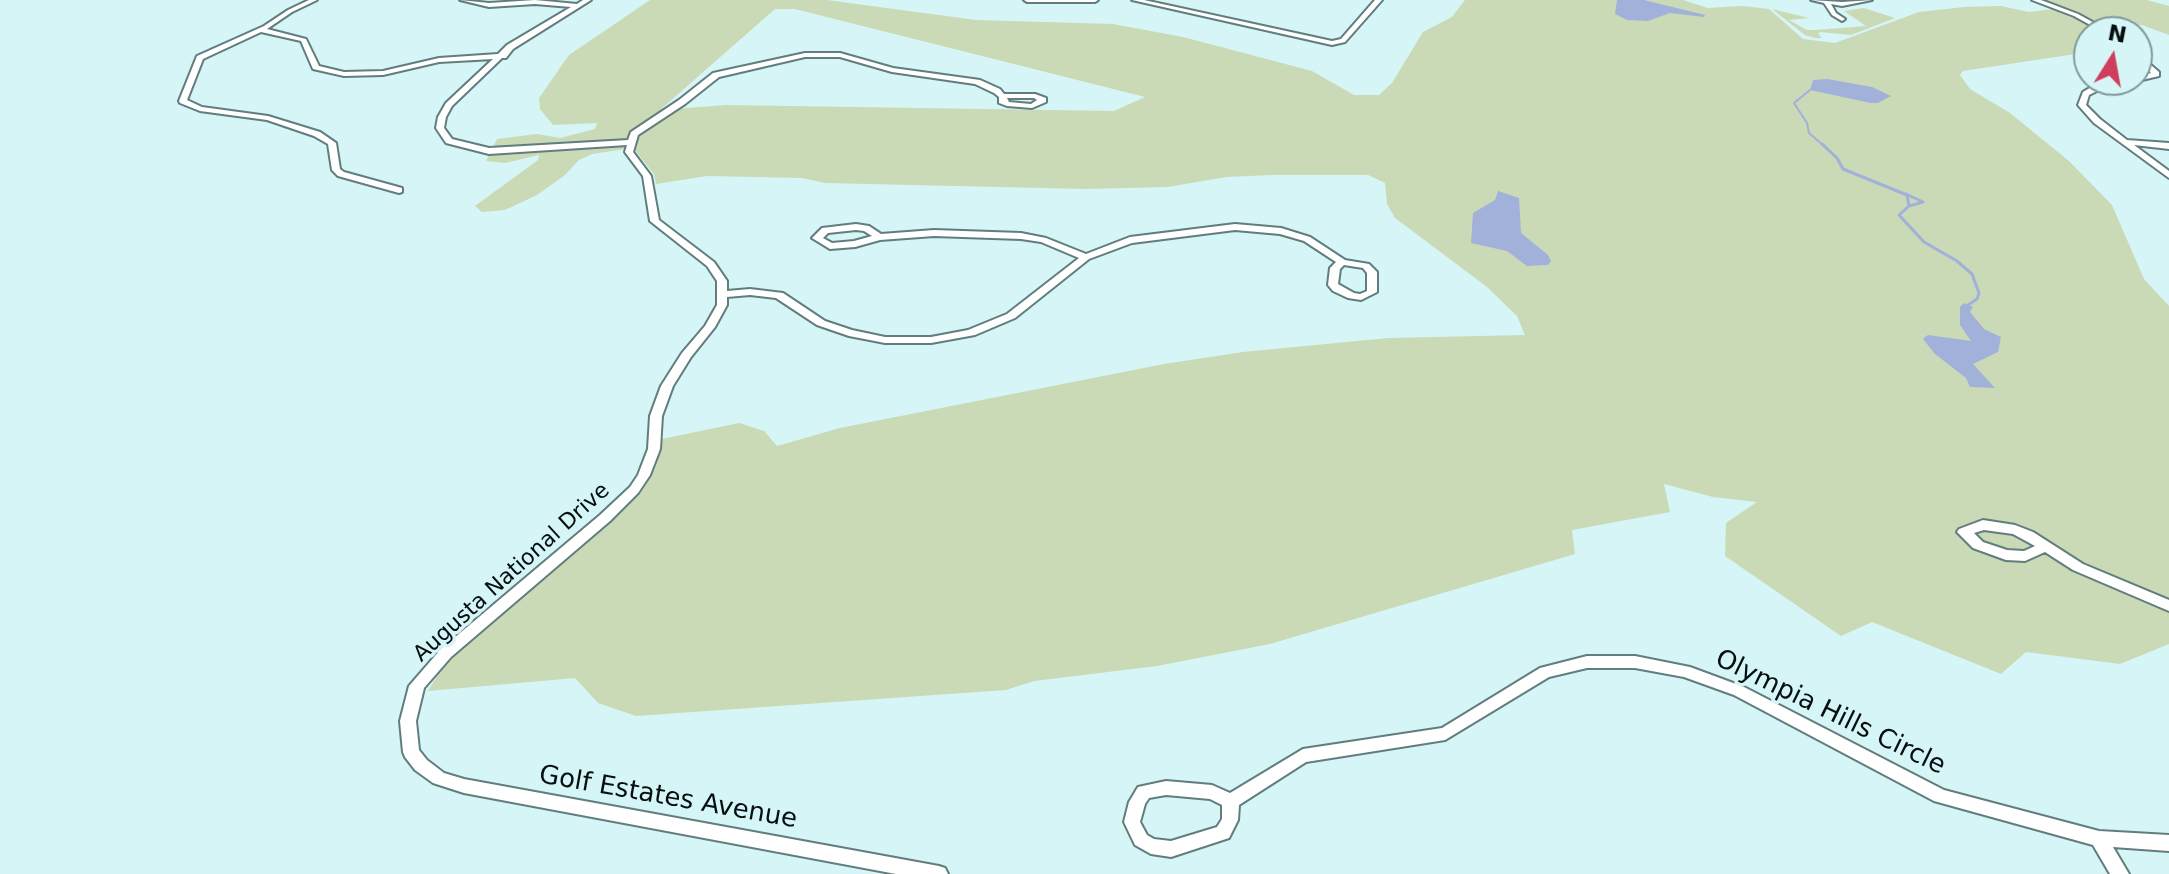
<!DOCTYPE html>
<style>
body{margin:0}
#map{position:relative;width:2169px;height:874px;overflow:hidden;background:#d6f5f6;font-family:"DejaVu Sans",sans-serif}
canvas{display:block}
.north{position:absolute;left:2073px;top:16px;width:80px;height:80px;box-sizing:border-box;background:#d6f5f6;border:2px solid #82999a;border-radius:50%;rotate:11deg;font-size:22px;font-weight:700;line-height:32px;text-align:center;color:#050f0f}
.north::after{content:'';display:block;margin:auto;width:28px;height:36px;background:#cf3f5d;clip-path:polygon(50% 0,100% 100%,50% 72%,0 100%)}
</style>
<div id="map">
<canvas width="2169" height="874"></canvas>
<div class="north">N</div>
</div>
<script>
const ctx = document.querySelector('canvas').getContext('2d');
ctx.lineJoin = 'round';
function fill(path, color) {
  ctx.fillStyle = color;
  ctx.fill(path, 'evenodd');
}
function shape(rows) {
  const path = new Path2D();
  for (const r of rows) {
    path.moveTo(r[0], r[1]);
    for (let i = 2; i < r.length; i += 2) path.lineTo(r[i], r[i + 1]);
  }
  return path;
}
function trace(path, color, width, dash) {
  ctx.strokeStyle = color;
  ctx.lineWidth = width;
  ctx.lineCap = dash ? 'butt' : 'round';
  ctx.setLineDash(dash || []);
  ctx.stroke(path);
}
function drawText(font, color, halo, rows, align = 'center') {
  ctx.font = font + ' "DejaVu Sans",sans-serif';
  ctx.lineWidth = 7;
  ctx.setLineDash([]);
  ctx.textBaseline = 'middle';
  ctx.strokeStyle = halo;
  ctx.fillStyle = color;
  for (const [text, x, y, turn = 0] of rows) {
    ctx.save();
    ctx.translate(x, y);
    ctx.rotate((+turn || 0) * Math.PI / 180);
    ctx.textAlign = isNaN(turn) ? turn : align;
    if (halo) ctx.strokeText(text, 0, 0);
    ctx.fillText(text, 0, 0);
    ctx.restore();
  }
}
const green = shape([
 [650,0,827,0,976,20,1113,24,1183,37,1312,71,1354,95,1379,95,1392,83,1423,32,1452,17,1465,0,1683,0,1708,8,1743,6,1769,9,1803,39,1835,43,1919,12,1964,7,2001,6,2029,12,2061,8,2040,0,2147,0,2169,6,2169,35,2142,25,2095,30,2096,32,2089,32,2089,52,1963,71,1960,75,1970,89,2010,113,2069,161,2112,205,2144,279,2169,306,2169,644,2120,664,2026,652,2001,674,1872,622,1841,636,1725,556,1726,523,1757,502,1713,497,1664,484,1670,512,1572,530,1575,554,1270,644,1157,666,1034,681,1006,690,636,716,598,703,575,678,428,691,446,661,643,489,655,469,662,439,739,423,764,431,777,446,840,428,1164,364,1243,352,1388,338,1525,335,1517,316,1487,287,1395,218,1387,204,1385,183,1368,175,1272,175,1226,177,1168,187,1086,189,825,183,802,178,707,176,656,184,654,174,633,148,592,154,579,160,565,175,537,195,505,210,482,212,475,206,538,160,539,155,505,163,486,161,497,139,537,134,560,138,595,129,597,123,553,125,540,109,539,98,569,55],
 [775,9,795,9,1145,97,1114,111,726,105,660,110],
 [1864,8,1895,18,1851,35,1820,32,1818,34,1822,38,1815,38,1805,35,1772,9,1809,18,1789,20,1807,30,1816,30,1866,26,1844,11]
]);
const water = shape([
 [1617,0,1644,0,1705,15,1704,17,1670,13,1648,21,1627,20,1615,14],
 [1827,79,1872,87,1891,96,1878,103,1871,103,1810,90,1813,80],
 [1498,191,1519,198,1521,233,1548,255,1551,261,1548,265,1527,266,1507,251,1471,243,1473,213,1495,200],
 [1964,303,1973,307,1970,312,1984,329,2001,337,1998,352,1973,364,1995,388,1970,387,1966,378,1935,354,1923,339,1928,335,1971,341,1960,325,1960,307]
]);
const streamFar1 = shape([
 [1810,90,1794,103,1807,123,1809,133,1824,146]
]);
const stream = shape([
 [1822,144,1837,158,1843,169,1907,195,1909,206,1899,215,1924,242,1957,261,1972,274,1979,293,1977,299,1968,305],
 [1906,194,1923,202,1909,206]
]);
const minor = shape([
 [309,0,317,0,292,12,267,29,306,39,319,66,344,72,383,71,439,58,498,54,507,45,571,7,535,4,489,7,460,0,489,3,535,0,577,4,583,0,591,0,513,49,506,58,502,58,452,106,446,117,444,128,452,139,489,148,628,140,631,132,679,100,713,73,805,53,840,53,893,68,980,80,1000,89,1004,94,1035,94,1046,98,1046,102,1032,108,1007,106,999,103,999,97,994,93,975,84,892,72,840,57,805,57,719,77,685,104,638,135,633,152,651,176,659,220,714,262,727,281,727,291,750,289,783,293,825,321,852,330,885,337,931,337,968,330,1007,314,1079,258,1041,242,1021,239,934,236,880,240,855,247,830,249,812,238,822,228,856,224,869,226,881,234,934,230,1021,233,1046,238,1086,254,1130,237,1235,224,1281,228,1310,237,1345,260,1369,264,1377,272,1377,292,1361,300,1348,298,1333,291,1328,285,1330,268,1336,262,1304,241,1280,234,1235,230,1132,243,1089,259,1015,318,975,335,931,343,885,343,849,336,817,325,776,298,750,295,727,297,727,305,715,327,691,357,673,386,662,416,660,449,650,475,638,493,610,521,451,657,424,688,416,721,419,750,427,760,444,773,464,779,939,866,945,868,948,874,896,874,464,793,433,783,415,770,405,757,403,752,400,721,409,686,441,649,600,515,630,487,638,475,648,449,650,416,661,386,682,353,705,326,717,305,717,281,707,266,650,221,643,176,625,152,627,145,489,154,446,143,436,128,438,117,446,103,493,59,439,62,383,75,344,76,313,69,301,41,261,32,203,59,187,100,202,107,268,116,320,132,336,143,340,169,344,172,402,188,402,192,399,193,338,176,332,170,328,144,314,136,267,120,200,111,180,103,179,101,197,56,264,26,288,10,309,0],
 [1007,98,1034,98,1037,100,1031,104,1009,102,1007,98],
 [856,230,864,231,872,236,854,241,832,243,823,238,828,233,856,230],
 [1344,265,1363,268,1367,273,1367,291,1360,294,1354,293,1338,284,1340,269,1344,265],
 [1024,0,1098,0,1095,2,1027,2,1024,0],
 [1132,0,1144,0,1332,41,1341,39,1375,0,1382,0,1345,42,1332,45,1132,0],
 [1811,0,1842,2,1872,0,1842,6,1831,4,1836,13,1845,19,1842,21,1832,15,1824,3,1811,0],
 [2032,0,2041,0,2078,14,2111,32,2103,32,2074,16,2032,0],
 [2137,53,2159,72,2159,76,2099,90,2089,95,2086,105,2100,119,2127,140,2169,143,2169,149,2134,145,2169,171,2169,178,2094,123,2078,105,2083,92,2093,86,2121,80,2137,80,2137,76,2151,73,2137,59,2137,53],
 [1983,520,2015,525,2033,532,2083,564,2169,600,2169,611,2073,570,2045,552,2025,561,2006,560,1973,548,1957,532,1959,529,1983,520],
 [1984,530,2013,534,2035,546,2024,551,2007,550,1983,542,1974,533,1984,530],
 [1587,656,1635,656,1690,667,1744,687,1944,790,2099,831,2169,835,2169,851,2113,847,2129,874,2110,874,2093,845,1934,801,1734,695,1684,677,1635,668,1587,668,1549,677,1445,740,1306,762,1239,805,1238,820,1229,838,1171,857,1151,854,1135,845,1124,822,1129,802,1138,787,1166,781,1212,785,1230,793,1303,749,1442,728,1540,668,1587,656],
 [1166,795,1210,799,1222,805,1222,819,1217,827,1171,841,1154,839,1147,835,1140,822,1145,804,1149,798,1166,795]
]);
const streetNames = [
 ["Augusta National Drive",512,573,-42]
];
const nearStreetnames = [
 ["Olympia Hills Circle",1830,713,26],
 ["Golf Estates Avenue",668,798,10]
];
fill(green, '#cadab7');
fill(water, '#a1b1d9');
trace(streamFar1, '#a1b1d9', 2);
trace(stream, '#a1b1d9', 3);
trace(minor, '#617d7d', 4);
fill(minor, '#fff');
drawText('22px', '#050f0f', '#d6f5f6', streetNames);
drawText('26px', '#050f0f', '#d6f5f6', nearStreetnames);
</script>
